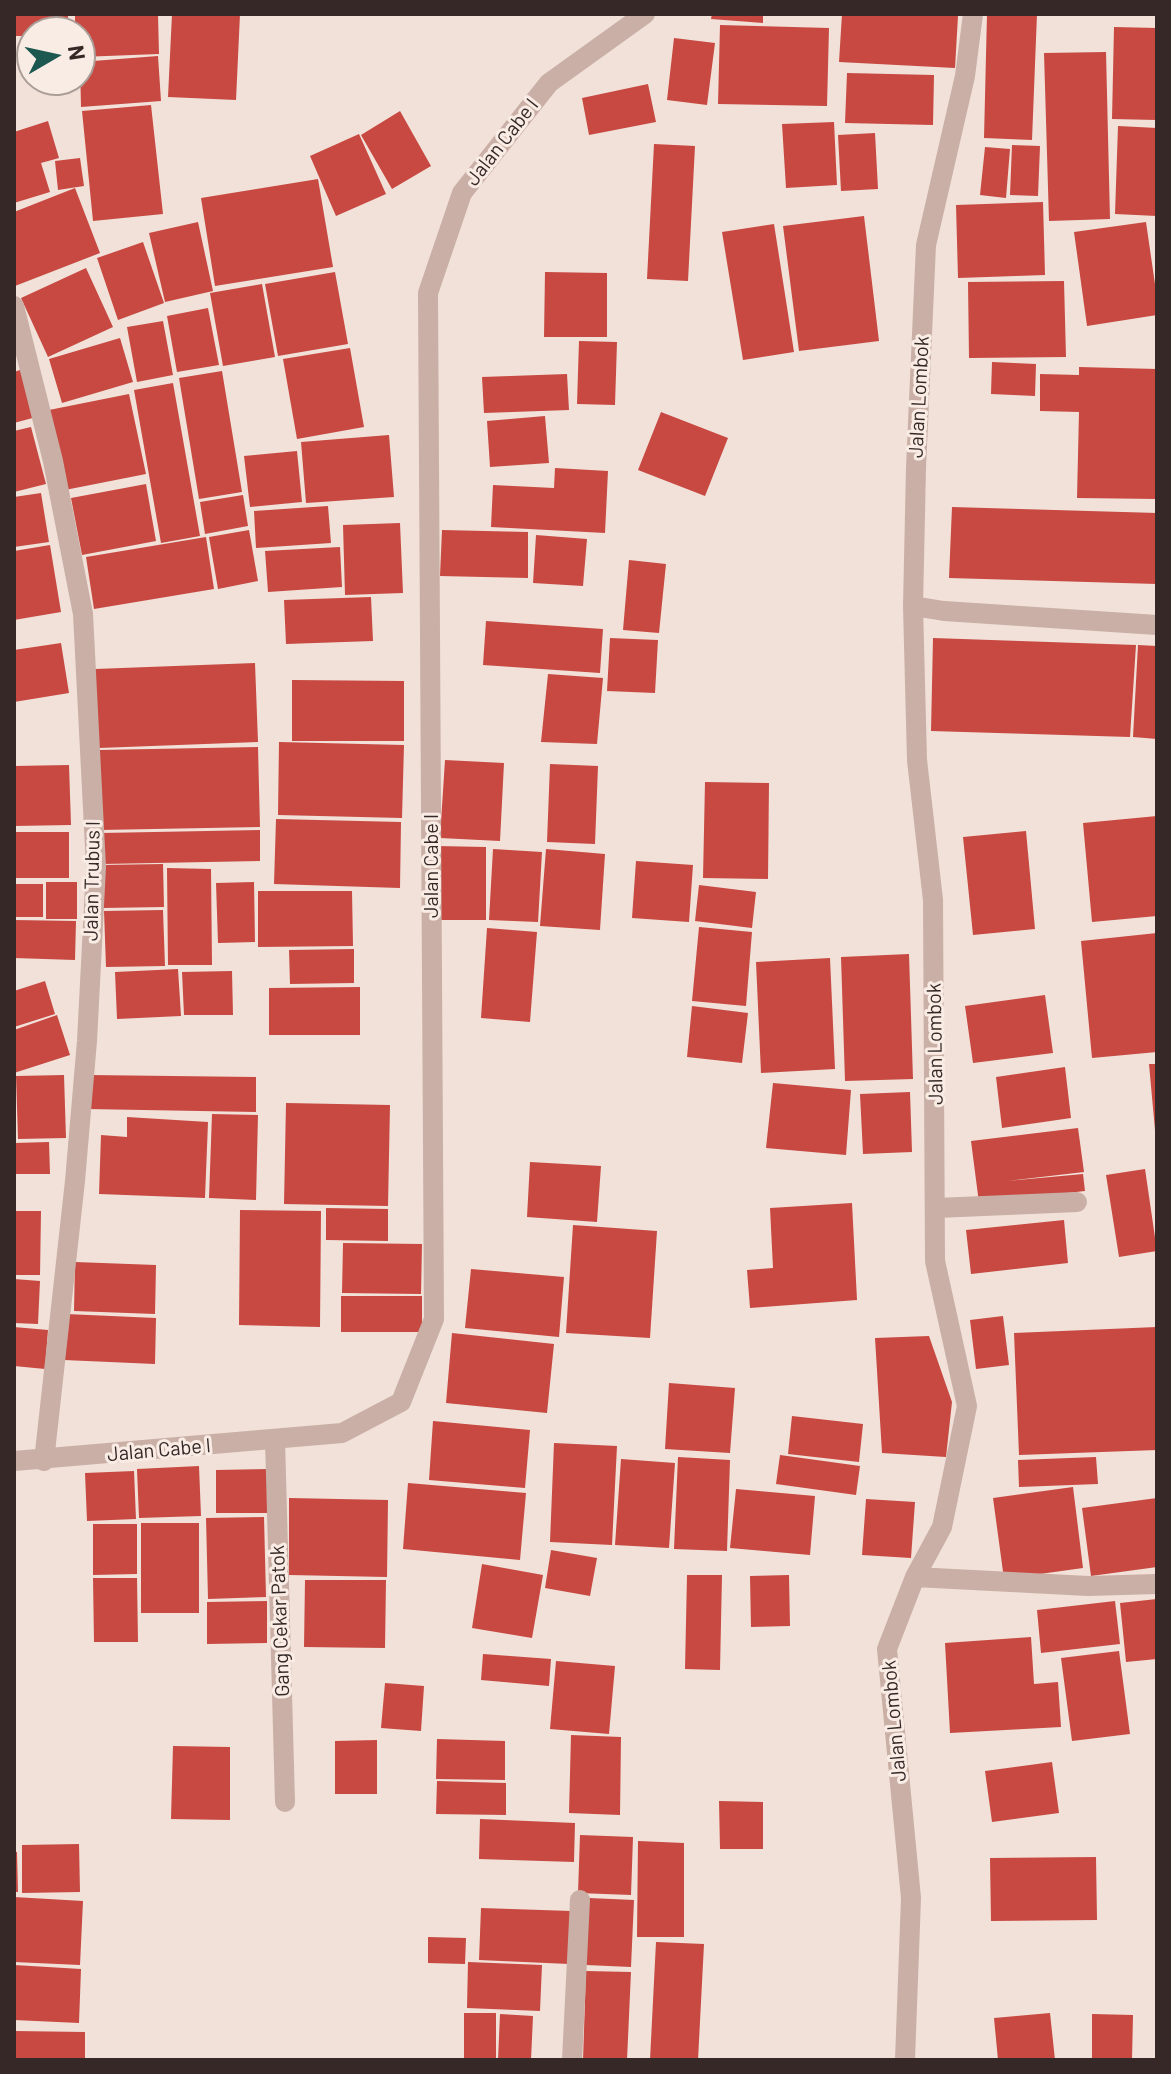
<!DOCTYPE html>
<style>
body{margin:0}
#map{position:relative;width:1171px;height:2074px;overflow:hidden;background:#f1e1d9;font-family:Barlow,sans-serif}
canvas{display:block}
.frame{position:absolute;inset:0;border:16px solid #352826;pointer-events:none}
.north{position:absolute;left:16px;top:16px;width:80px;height:80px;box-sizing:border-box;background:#f9ece5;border:2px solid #ab9e99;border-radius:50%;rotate:81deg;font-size:22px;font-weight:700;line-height:32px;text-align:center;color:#352826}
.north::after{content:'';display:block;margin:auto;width:28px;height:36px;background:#1c5750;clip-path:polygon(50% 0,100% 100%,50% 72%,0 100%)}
</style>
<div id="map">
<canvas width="1171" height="2074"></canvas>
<div class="frame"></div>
<div class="north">N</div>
</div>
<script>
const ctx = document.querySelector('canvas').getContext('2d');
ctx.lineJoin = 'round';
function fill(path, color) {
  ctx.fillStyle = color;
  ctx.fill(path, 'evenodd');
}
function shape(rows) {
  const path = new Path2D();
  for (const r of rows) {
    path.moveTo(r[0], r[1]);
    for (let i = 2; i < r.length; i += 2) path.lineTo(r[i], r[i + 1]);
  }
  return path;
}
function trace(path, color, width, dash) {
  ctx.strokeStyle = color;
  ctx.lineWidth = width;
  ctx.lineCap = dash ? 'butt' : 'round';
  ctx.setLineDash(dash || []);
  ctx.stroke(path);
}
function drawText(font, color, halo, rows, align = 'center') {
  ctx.font = font + ' Barlow,sans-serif';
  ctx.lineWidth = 6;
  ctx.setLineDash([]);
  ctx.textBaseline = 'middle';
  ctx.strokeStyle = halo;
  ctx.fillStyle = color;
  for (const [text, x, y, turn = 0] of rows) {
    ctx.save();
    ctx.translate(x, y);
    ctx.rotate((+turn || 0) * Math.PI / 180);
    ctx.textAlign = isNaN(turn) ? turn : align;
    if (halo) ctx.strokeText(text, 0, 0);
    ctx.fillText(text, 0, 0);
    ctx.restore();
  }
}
const building = shape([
 [14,14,68,14,68,32,32,32,32,36,14,36],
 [75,14,158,14,159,54,80,57,80,32,75,32],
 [172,14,240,14,236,100,168,97],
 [712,14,763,14,763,23,711,19],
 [842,14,958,16,955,68,839,62],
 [987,14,1037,14,1032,140,984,138],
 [720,25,829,28,827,106,718,104],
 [1114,27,1157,28,1157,120,1112,119],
 [674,38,715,43,707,105,667,100],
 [1106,52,1110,219,1049,221,1044,53],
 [158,56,161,101,81,107,80,62],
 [847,73,934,75,933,125,845,123],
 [648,84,656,122,589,135,582,98],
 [151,105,163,214,93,221,82,111],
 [400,111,431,166,392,189,361,135],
 [48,121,59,158,41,163,50,192,14,203,14,132],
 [834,122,837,185,786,188,782,124],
 [1118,126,1157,128,1157,216,1115,214],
 [875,133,878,189,841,191,838,135],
 [359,134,386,194,336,216,310,156],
 [654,144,695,146,688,281,647,279],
 [1012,145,1040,146,1038,196,1010,195],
 [985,147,1010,149,1006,198,980,195],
 [80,158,84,186,58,190,55,161],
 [318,179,333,267,215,286,201,198],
 [75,188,100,253,15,286,14,212],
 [1043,202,1045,275,958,278,956,205],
 [864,216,879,341,799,351,783,226],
 [198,222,213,291,165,302,149,233],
 [1146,222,1157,298,1157,315,1087,326,1074,232],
 [774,224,794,352,743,360,722,232],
 [143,242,164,303,118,320,97,258],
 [86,268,113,327,48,357,21,298],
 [335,272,348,344,278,356,265,284],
 [545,272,607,273,607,337,544,337],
 [1064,281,1066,357,969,358,968,282],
 [262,284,275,357,223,366,210,293],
 [208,308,219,365,177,372,167,316],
 [163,321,173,375,137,382,127,327],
 [120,338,133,382,62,403,49,359],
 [579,341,617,342,615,405,577,404],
 [350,348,364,427,297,439,283,359],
 [992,362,1036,364,1035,396,991,394],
 [1079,367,1157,369,1157,499,1077,498,1079,412,1040,411,1040,374,1079,375],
 [26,368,40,416,14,423,14,372],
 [222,371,242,492,199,499,179,378],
 [567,374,569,410,484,413,482,377],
 [173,383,200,536,161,543,134,390],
 [129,394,146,474,65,490,49,410],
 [661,412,728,438,705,496,638,470],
 [545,416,549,463,490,467,487,421],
 [31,427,46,484,14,492,14,431],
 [389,435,394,497,306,503,301,442],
 [297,451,302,502,250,507,244,456],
 [555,468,608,471,605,533,491,527,493,485,554,488],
 [146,484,156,541,82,555,71,498],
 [41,493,49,542,14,547,14,497],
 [243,495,248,526,205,534,200,502],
 [328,506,331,543,256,548,254,511],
 [952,507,1157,513,1157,584,949,578],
 [400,523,403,593,345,595,343,525],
 [249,530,258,581,218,589,209,537],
 [442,530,528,532,528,578,440,576],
 [536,535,587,539,583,586,533,583],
 [206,537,214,589,94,609,86,557],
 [50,545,61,612,14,620,14,551],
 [340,547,342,587,268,592,265,551],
 [629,560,666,564,659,633,623,630],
 [371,597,373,641,286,644,284,600],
 [486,621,603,629,600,673,483,665],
 [610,638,658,640,655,693,607,691],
 [933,638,1136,645,1130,737,931,731],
 [61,643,69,693,14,702,14,650],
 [1138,645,1157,646,1157,739,1133,737],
 [255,663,258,742,99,748,95,669],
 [548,674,603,678,597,744,541,742],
 [292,680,404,681,404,741,292,741],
 [279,742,404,745,402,818,278,815],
 [258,747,260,827,100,830,99,750],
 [445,760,504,763,500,841,440,838],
 [550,764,598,766,595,844,547,842],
 [69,765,71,825,14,826,14,766],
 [705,782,769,783,768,879,703,878],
 [1157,816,1157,916,1092,922,1083,823],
 [276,819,401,822,400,888,274,884],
 [260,830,260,861,102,864,101,833],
 [1026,831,1035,929,973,935,963,837],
 [14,832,69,832,69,878,14,878],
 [437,846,486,847,486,920,437,920],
 [493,849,542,852,538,922,489,920],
 [546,849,605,854,600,930,540,926],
 [636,861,693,865,689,922,632,918],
 [163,864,164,907,103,908,102,865],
 [167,868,211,869,212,965,168,965],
 [46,882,77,882,77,919,46,919],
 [254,882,255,942,218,943,216,883],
 [14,884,43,884,43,917,14,917],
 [699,885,756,892,752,928,695,921],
 [258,891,352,891,353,946,258,947],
 [163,910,165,966,106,967,104,911],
 [14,920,76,921,75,960,14,958],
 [699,927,752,932,746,1006,692,1001],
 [487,928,537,932,530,1022,481,1018],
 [1157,933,1157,1052,1092,1058,1081,941],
 [354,949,354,983,290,984,289,950],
 [909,954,913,1079,845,1081,841,957],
 [830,958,835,1069,761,1073,756,962],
 [178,969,181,1016,117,1019,115,972],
 [232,971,233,1015,184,1015,182,972],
 [45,981,55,1014,14,1027,14,991],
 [360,987,360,1035,269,1035,269,988],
 [1045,995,1053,1053,973,1063,965,1006],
 [692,1006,748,1013,742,1063,687,1057],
 [57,1015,70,1055,14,1073,14,1030],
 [1149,1064,1157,1064,1157,1130,1155,1130],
 [1065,1067,1071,1118,1002,1128,996,1077],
 [64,1075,66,1138,18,1139,16,1076],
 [88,1075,256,1077,256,1112,87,1109],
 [773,1083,851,1090,846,1155,766,1148],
 [910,1092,912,1152,863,1154,860,1094],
 [286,1103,390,1105,388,1206,284,1204],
 [212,1114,258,1115,256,1200,209,1198],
 [127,1117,208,1122,205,1198,99,1194,101,1135,127,1137],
 [1078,1128,1084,1172,1007,1181,1083,1174,1085,1191,979,1203,971,1141],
 [49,1142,50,1174,14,1174,14,1143],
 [530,1162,601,1166,597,1222,527,1217],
 [1145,1169,1157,1251,1119,1257,1106,1175],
 [852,1203,857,1300,750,1308,747,1270,773,1268,770,1208],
 [326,1208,388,1209,388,1241,326,1240],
 [240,1210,321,1211,320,1327,239,1325],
 [14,1211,41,1211,40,1275,14,1275],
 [1064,1220,1068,1263,971,1274,966,1230],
 [573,1225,657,1231,650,1338,566,1333],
 [343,1243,422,1244,421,1294,342,1293],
 [75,1262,156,1265,155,1314,74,1311],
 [471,1269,564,1277,559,1337,465,1328],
 [14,1279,40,1281,38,1324,14,1323],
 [341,1296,422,1296,422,1332,341,1332],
 [66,1314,156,1318,155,1364,64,1360],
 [1003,1316,1009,1365,976,1369,970,1320],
 [14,1327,48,1330,45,1369,14,1366],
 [1157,1327,1157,1450,1019,1455,1014,1333],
 [452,1333,554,1344,547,1413,446,1403],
 [929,1336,952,1402,946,1457,882,1453,875,1338],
 [669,1383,735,1388,730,1453,665,1449],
 [792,1416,863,1424,859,1462,788,1454],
 [433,1421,530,1430,525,1488,429,1480],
 [554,1443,617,1446,612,1545,550,1542],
 [780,1455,860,1466,856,1495,776,1484],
 [678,1457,730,1460,727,1551,674,1549],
 [1096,1457,1098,1484,1019,1487,1018,1460],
 [621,1459,675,1463,669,1548,615,1545],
 [199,1466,201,1516,139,1518,137,1469],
 [268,1469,269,1513,216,1513,216,1470],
 [134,1471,136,1519,87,1521,85,1473],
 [408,1483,526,1493,520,1560,403,1549],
 [1073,1487,1083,1568,1004,1579,993,1498],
 [736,1489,815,1496,810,1555,730,1548],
 [289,1498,388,1500,387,1577,289,1575],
 [1157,1498,1157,1567,1091,1576,1082,1508],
 [866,1499,915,1502,911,1558,862,1555],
 [264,1517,266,1597,208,1599,206,1518],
 [141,1523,199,1523,199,1613,141,1613],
 [93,1524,137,1524,137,1574,93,1575],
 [551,1550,597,1558,590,1596,545,1588],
 [482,1564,543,1575,532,1638,472,1628],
 [687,1575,722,1575,720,1670,685,1669],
 [789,1575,790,1626,751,1627,750,1576],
 [93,1578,137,1578,138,1642,94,1642],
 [305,1580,386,1580,385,1648,304,1647],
 [1157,1599,1157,1659,1126,1662,1120,1603],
 [267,1601,267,1643,207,1644,207,1602],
 [1115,1601,1120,1644,1041,1653,1037,1610],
 [1031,1637,1034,1684,1058,1682,1061,1727,950,1733,945,1643],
 [1119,1651,1130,1734,1072,1741,1061,1658],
 [483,1654,551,1659,549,1686,481,1680],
 [556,1661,615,1666,609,1734,550,1729],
 [385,1683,424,1686,421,1731,381,1728],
 [571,1735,621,1737,620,1815,569,1813],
 [437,1739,505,1741,505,1780,436,1779],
 [377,1740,377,1794,335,1794,335,1741],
 [173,1746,230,1747,230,1820,171,1819],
 [1052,1762,1059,1813,992,1822,985,1771],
 [437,1781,506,1783,506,1815,436,1814],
 [719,1801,763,1802,763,1849,720,1849],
 [480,1819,575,1823,574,1862,479,1859],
 [580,1835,633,1837,631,1895,578,1893],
 [638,1841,684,1843,684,1937,637,1937],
 [79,1844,80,1892,22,1893,22,1845],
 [14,1852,17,1852,18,1892,14,1892],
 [1096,1857,1097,1920,991,1921,990,1858],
 [14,1897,83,1901,80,1965,14,1962],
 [589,1898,634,1900,631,1967,586,1965],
 [481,1908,571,1911,569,1964,479,1960],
 [428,1937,466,1938,465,1964,428,1963],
 [656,1942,704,1944,698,2060,650,2060],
 [468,1962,542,1965,540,2011,467,2008],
 [14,1965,81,1969,79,2023,14,2020],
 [586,1971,631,1972,627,2060,583,2060],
 [464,2013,496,2013,496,2060,464,2060],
 [1050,2013,1055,2060,998,2060,994,2018],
 [500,2014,533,2016,531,2060,498,2060],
 [1092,2014,1133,2015,1132,2060,1092,2060],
 [14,2031,85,2032,85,2060,14,2060]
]);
const minor = shape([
 [14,306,53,461,83,614,96,867,87,1041,75,1181,44,1461],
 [913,606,944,611,1157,625],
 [937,1208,1077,1202],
 [275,1440,285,1802],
 [14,1461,342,1433,401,1402,434,1319,428,293,462,193,549,83,645,14],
 [915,1577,1088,1586,1157,1584],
 [572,2060,580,1900],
 [905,2060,911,1898,887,1649,915,1577,942,1527,967,1406,935,1261,933,900,917,760,913,606,916,468,926,245,965,76,973,14]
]);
const streetNames = [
 ["Jalan Cabe I",502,142,-52],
 ["Jalan Lombok",919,397,-87],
 ["Jalan Cabe I",431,866,-90],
 ["Jalan Trubus I",92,881,-89],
 ["Jalan Lombok",935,1044,-91],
 ["Jalan Cabe I",159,1450,-5],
 ["Gang Cekar Patok",280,1621,-92],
 ["Jalan Lombok",894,1721,-95]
];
fill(building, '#c74941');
trace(minor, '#c9afa5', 20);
drawText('20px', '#352826', '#f9ece5', streetNames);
</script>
